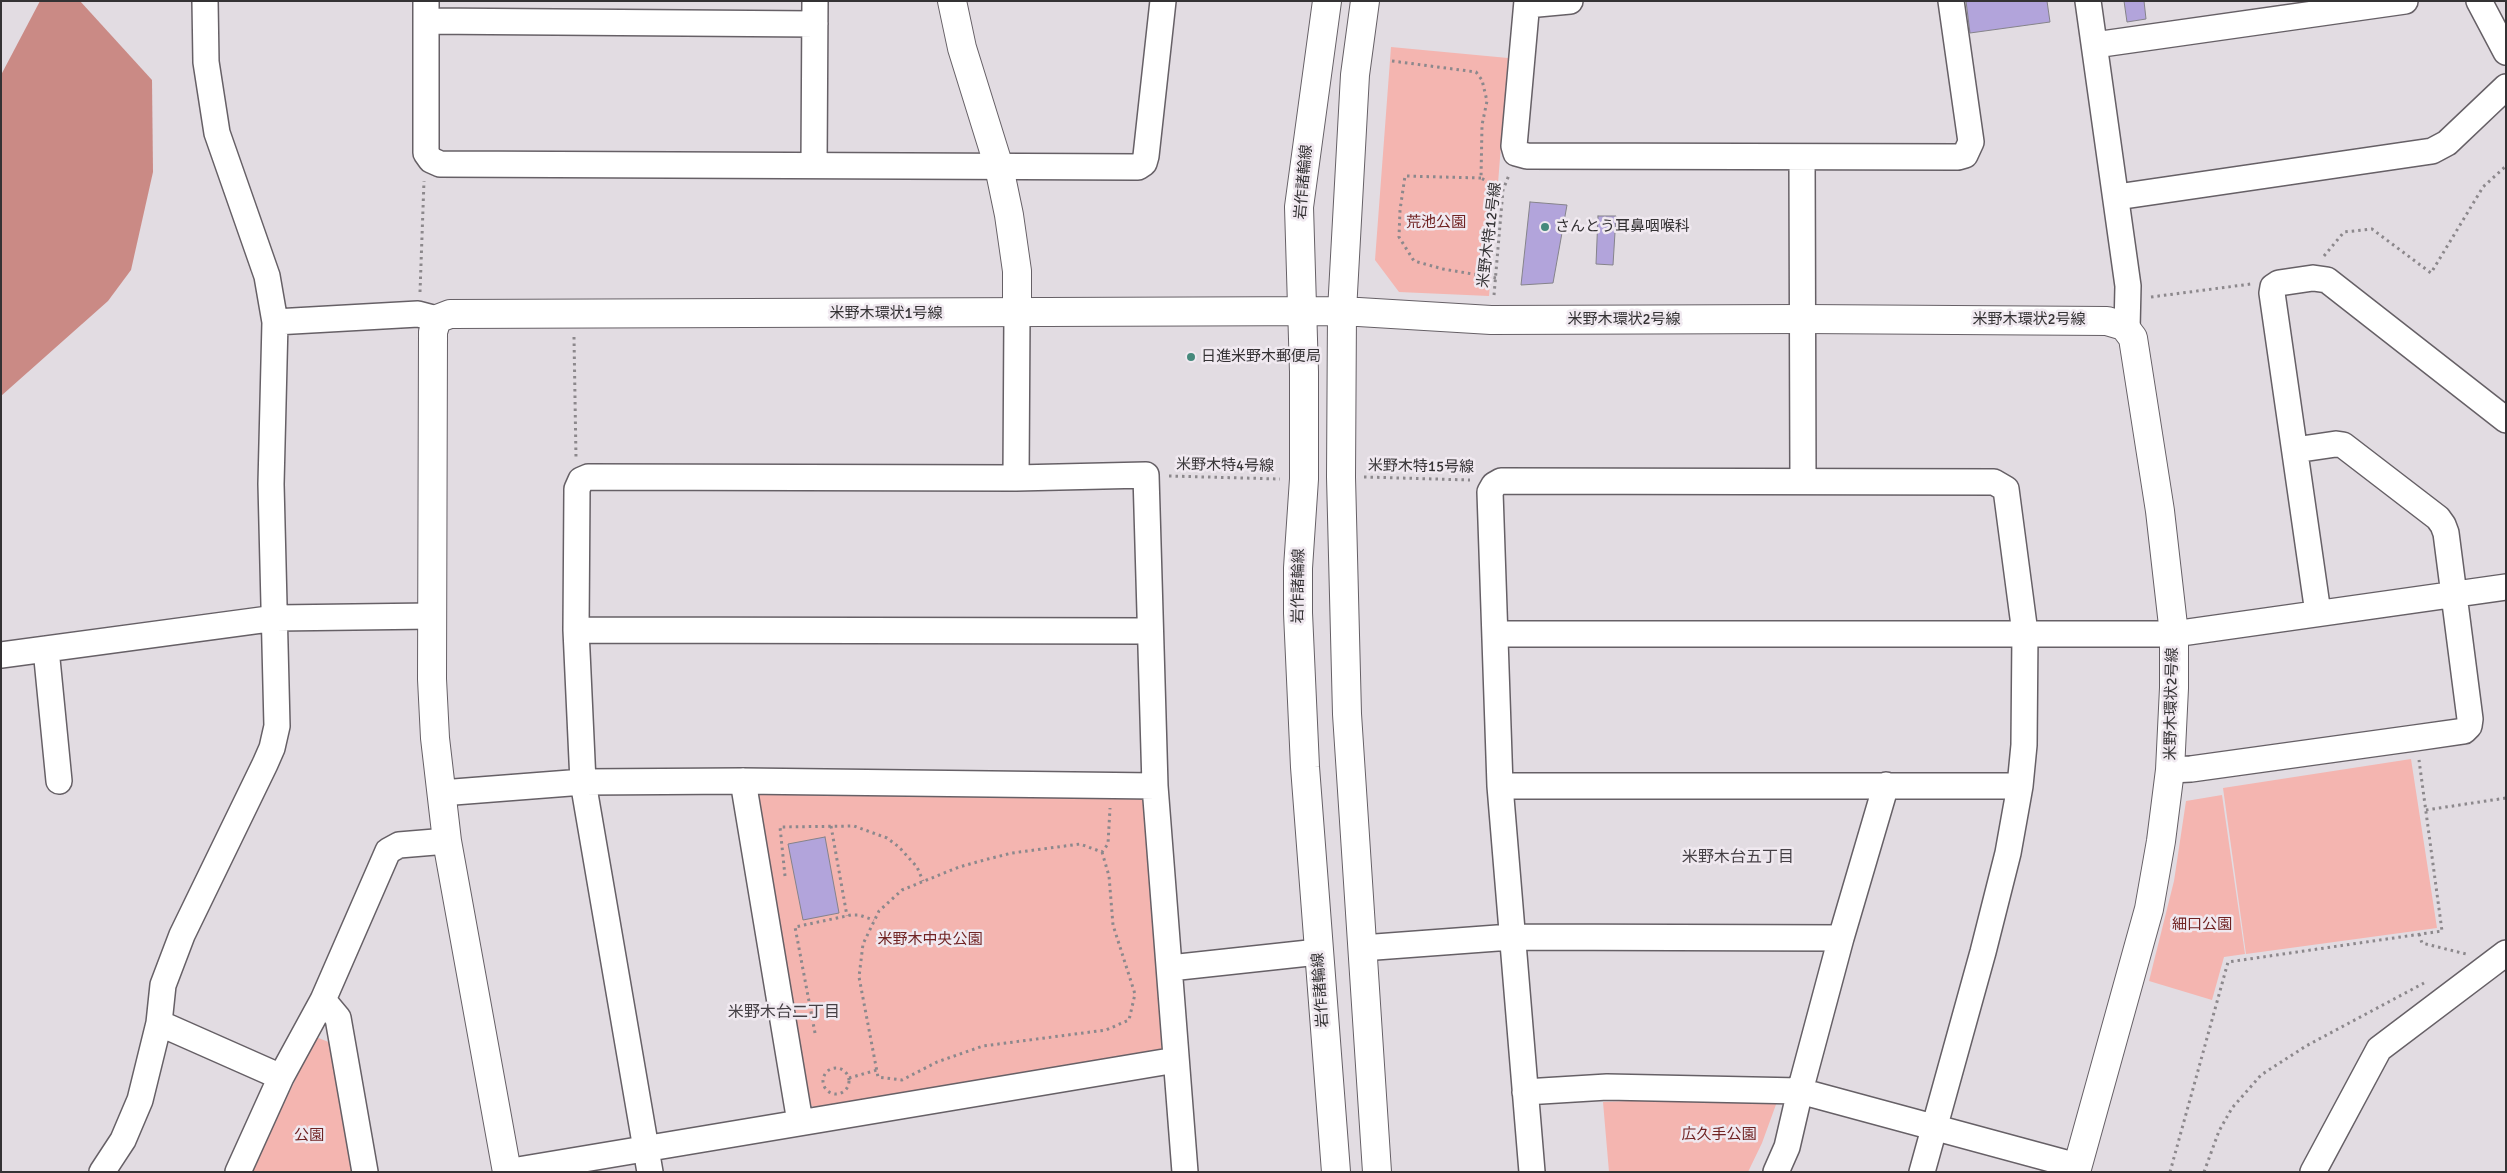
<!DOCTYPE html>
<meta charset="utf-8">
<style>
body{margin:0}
#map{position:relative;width:2507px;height:1173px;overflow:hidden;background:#e2dce2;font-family:Signika,sans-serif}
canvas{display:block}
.frame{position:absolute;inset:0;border:2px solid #343234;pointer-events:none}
</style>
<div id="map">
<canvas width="2507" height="1173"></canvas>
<div class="frame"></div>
</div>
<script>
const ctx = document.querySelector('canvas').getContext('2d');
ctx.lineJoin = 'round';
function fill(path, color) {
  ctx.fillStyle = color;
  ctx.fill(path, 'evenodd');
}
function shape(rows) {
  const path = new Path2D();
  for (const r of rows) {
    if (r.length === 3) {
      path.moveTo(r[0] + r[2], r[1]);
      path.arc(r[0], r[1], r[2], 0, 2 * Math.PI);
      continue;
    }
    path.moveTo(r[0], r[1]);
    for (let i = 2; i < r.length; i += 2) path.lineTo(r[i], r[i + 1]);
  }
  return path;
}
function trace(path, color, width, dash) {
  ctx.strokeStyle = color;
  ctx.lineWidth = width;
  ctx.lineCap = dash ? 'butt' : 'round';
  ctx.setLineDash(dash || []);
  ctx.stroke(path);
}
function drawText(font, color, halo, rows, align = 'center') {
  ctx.font = font + ' Signika,"Noto Sans JP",sans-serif';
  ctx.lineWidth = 5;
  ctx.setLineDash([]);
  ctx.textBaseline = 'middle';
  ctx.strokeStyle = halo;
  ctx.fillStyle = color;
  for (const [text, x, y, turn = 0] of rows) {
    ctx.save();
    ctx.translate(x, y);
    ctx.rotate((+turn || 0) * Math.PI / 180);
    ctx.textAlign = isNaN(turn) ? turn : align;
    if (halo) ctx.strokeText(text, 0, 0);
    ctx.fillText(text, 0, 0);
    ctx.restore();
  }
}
const green = shape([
 [1391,47,1508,58,1489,296,1399,292,1375,260],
 [2411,759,2437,928,2246,954,2223,788],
 [762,792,1137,793,1146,802,1167,1044,1158,1053,817,1109,807,1103,755,801],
 [2222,795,2245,954,2224,957,2212,1000,2149,981,2174,881,2186,801],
 [316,1037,331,1043,352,1172,251,1172],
 [1771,1095,1778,1099,1762,1143,1748,1172,1609,1172,1603,1102]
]);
const forest = shape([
 [40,1,80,1,152,80,153,172,131,270,108,301,1,396,1,75]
]);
const building = shape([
 [1966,1,2047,1,2050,22,1970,33,1966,1],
 [2124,1,2144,1,2146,19,2127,22,2124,1],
 [1530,202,1567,205,1553,283,1521,285,1530,202],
 [1598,216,1616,216,1613,265,1596,264,1598,216],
 [825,837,839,913,803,920,788,844,825,837]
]);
const path = shape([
 [1392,61,1476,72,1482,80,1487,101,1482,125,1481,178,1503,190],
 [1481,178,1405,176,1400,210,1399,237,1414,261,1443,269,1496,278],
 [2324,256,2344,232,2372,229,2431,273,2483,187,2506,166],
 [420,292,424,181],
 [1494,295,1503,190,1509,175],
 [2151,297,2251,284],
 [574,337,576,458],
 [1169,476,1280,479],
 [1364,477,1470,480],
 [2426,810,2506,798],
 [831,826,847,916],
 [1102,852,1109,876,1113,925,1135,994,1129,1020,1106,1030,983,1046,937,1062,902,1080,878,1077,859,977,863,944,879,911,902,890,959,867,988,859,1012,853,1080,844,1102,852,1108,844,1110,808],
 [785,876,780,827,854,826,887,838,899,847,917,867,923,881],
 [2419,934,2422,943,2466,954],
 [815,1033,795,927,851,915,859,915,874,920],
 [836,1081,13],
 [849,1078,877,1070],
 [2170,1172,2228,962,2442,931,2419,760],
 [2204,1172,2219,1131,2232,1108,2261,1075,2306,1046,2424,983]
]);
const street = shape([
 [426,1,426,153,431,160,440,164,1138,167,1144,163,1146,156,1163,1],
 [1527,1,1514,146,1516,153,1527,156,1958,157,1965,155,1971,142,1951,1],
 [2088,1,2128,286,2127,329],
 [2479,1,2506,52],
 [1527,5,1570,1],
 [426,21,815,24],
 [2095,45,2405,1],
 [1802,157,1803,481],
 [814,165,815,1],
 [2117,197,2432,151,2447,143,2506,87],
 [275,322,418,314,437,319],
 [1016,478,1017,314],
 [2318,613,2272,293,2273,287,2279,283,2313,278,2327,280,2506,420],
 [576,630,1149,631],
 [1496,634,2174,634,2506,587],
 [46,649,59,781],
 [1,655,276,618,432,616],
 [2170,770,2191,769,2415,738,2464,731,2469,726,2470,719,2446,533,2443,525,2438,518,2343,445,2336,444,2295,450],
 [743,781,800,1122],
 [1500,786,2020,786],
 [441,793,583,782,743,781,1155,786],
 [1362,948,1511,937,1841,938],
 [1170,968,1318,952],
 [323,1000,338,1018,365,1172],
 [159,1023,281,1077],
 [1525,1092,1607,1087,1800,1091,2077,1166],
 [102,1172,123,1140,140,1100,159,1023,163,985,182,935,265,764,272,748,277,726,271,484,275,322,267,276,217,133,206,62,205,1],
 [238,1172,281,1077,323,1000,388,851,399,845,447,841],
 [506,1172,1176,1060],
 [650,1172,583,782,576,630,577,489,581,480,588,477,1016,478,1146,475,1155,786,1185,1172],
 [1532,1172,1500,786,1490,492,1494,485,1501,481,1994,482,2006,489,2025,633,2024,745,2020,786,2008,853,1983,952,1922,1172],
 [1776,1172,1787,1147,1800,1091,1841,938,1886,785],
 [2313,1172,2379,1049,2506,953]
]);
const secondary = shape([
 [952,1,962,48,999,167,1009,215,1017,271,1017,314],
 [1327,1,1299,207,1304,372,1304,479,1298,568,1298,613,1305,767,1336,1172],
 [1365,1,1355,75,1342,311,1341,477,1347,714,1377,1172],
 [507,1172,447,841,435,738,432,679,433,332,437,319,450,314,1342,311,1491,320,1803,319,2107,321,2124,326,2133,338,2160,511,2174,634,2174,688,2170,770,2161,841,2149,909,2076,1172]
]);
const markers = [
 [1545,227,5,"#46897c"],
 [1191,357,5,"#46897c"]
];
const streetNames = [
 ["岩作諸輪線",1304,182,-85],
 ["米野木特12号線",1490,235,-83],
 ["米野木環状1号線",886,314],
 ["米野木環状2号線",1624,320],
 ["米野木環状2号線",2029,320],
 ["米野木特4号線",1225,466,1],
 ["米野木特15号線",1421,467,1],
 ["岩作諸輪線",1299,586,-89],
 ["米野木環状2号線",2172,704,-89],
 ["岩作諸輪線",1321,990,-94]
];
const parkNames = [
 ["荒池公園",1436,223],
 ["細口公園",2202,925],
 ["米野木中央公園",930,940],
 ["広久手公園",1719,1135],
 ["公園",309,1136]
];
const poiNames = [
 ["さんとう耳鼻咽喉科",1555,227],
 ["日進米野木郵便局",1201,357]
];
const neighbourhoodNames = [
 ["米野木台五丁目",1738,858],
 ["米野木台二丁目",784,1013]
];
fill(green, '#f4b5b0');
fill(forest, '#ca8a85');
fill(building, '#b2a4db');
trace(building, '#85838a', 1);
trace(street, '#666066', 28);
trace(secondary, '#666066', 30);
trace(path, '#8c888c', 3, [2.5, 4]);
trace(street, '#fff', 25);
trace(secondary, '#fff', 28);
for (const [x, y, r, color] of markers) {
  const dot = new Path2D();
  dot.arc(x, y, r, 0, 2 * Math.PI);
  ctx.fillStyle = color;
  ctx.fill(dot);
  trace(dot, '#f0e9f0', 2);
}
drawText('15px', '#343234', '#f0e9f0', streetNames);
drawText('15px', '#702323', '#f0e9f0', parkNames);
drawText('15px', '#343234', '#f0e9f0', poiNames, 'left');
drawText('16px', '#464146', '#f0e9f0', neighbourhoodNames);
</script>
